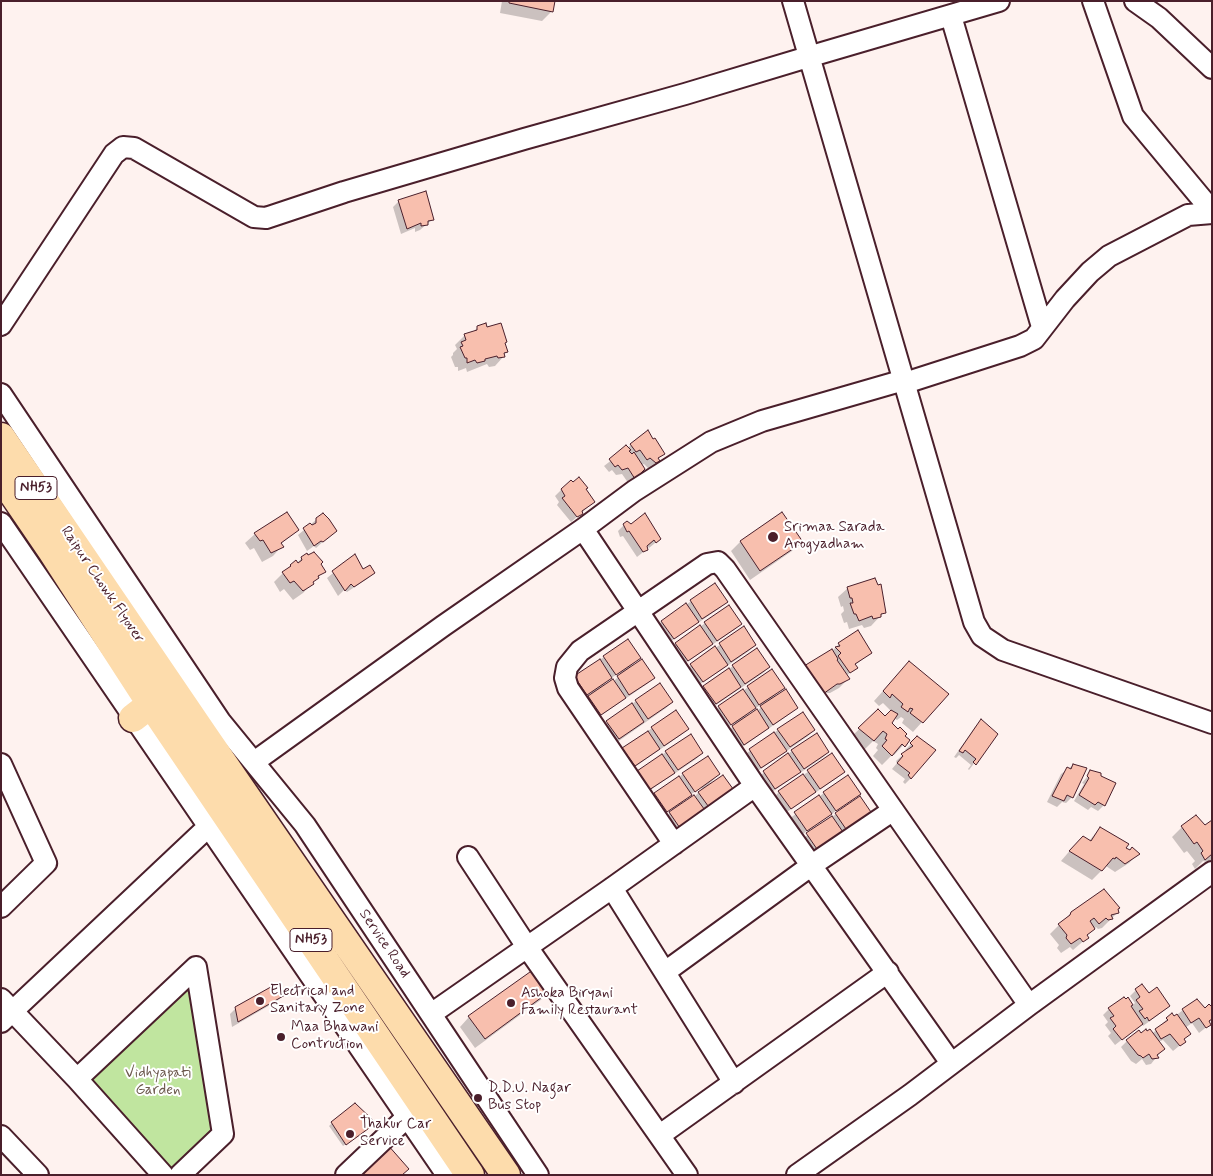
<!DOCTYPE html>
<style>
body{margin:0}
#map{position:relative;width:1213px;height:1176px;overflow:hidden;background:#fef2ef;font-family:Mynerve,sans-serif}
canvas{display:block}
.frame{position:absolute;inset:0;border:2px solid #4a1f2b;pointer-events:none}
</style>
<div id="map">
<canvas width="1213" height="1176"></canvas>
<div class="frame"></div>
</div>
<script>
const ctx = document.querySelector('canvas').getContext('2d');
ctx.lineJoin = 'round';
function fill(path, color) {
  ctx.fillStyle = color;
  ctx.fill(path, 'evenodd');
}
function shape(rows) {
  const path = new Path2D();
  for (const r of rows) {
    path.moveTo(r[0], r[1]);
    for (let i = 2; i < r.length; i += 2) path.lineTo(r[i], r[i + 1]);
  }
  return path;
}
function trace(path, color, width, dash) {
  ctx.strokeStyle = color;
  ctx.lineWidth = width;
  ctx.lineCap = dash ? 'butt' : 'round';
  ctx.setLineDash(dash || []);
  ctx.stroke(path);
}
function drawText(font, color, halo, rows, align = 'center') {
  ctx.font = font + ' Mynerve,sans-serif';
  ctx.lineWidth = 4;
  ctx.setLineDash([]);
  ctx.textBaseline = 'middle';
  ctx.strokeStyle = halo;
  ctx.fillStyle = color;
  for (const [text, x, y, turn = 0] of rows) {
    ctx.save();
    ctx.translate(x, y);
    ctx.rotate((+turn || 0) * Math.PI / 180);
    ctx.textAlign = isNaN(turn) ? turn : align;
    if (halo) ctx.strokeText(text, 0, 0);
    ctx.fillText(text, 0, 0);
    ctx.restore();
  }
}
const green = shape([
 [189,987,218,1133,174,1175,90,1079]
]);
const shadow = shape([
 [502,1,554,1,552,11,542,21,500,13],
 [399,201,433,219,420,230,415,232,415,228,401,234,393,207],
 [478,327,487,328,504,344,506,352,504,354,504,356,495,366,489,367,487,364,467,372,466,368,458,371,458,367,455,367,451,357,453,355,453,353,457,349,455,345,465,335,472,333],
 [631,445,663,454,658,459,659,461,649,469,644,464,641,465,644,469,629,484,622,474,616,475,612,470,609,472,604,466],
 [572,484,585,490,594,502,571,522,557,505,559,502,555,496,562,489],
 [782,513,801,542,792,551,750,580,731,551,740,542],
 [317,519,335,531,316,548,314,546,307,551,298,535],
 [627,522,660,539,649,548,645,542,647,549,637,557,623,536,620,537,618,531],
 [298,529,281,544,282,546,273,556,262,562,254,548,250,550,245,543,255,534],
 [354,556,363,571,373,573,367,579,347,592,344,590,338,596,327,578],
 [302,558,324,571,303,593,293,600,284,589,280,592,274,582,290,566,296,562,297,563],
 [715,585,726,602,720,608,667,644,656,628,662,621],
 [877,586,884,612,871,626,864,628,862,625,849,629,847,622,844,623,841,614,844,611,843,606,841,607,838,597,848,588],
 [729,607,740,624,734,630,681,666,670,650,676,643],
 [744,628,755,645,749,651,696,687,685,671,691,665],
 [839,644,871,653,855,665,856,668,846,676,848,679,839,688,830,693,826,693,813,702,832,651],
 [604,657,640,657,629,668,653,678,647,684,594,720,582,703,592,694,591,693,581,700,575,677],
 [620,673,621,674,613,682,601,688,609,679],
 [733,666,769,667,763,673,710,709,698,693],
 [772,671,783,688,773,697,797,707,791,713,738,750,726,733,736,724,735,723,724,730,713,713,719,707],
 [764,703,765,704,757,711,746,718,745,717,752,710],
 [900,672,922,722,913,732,902,723,904,719,901,717,897,720,894,718,891,724,908,740,894,755,893,754,882,765,873,756,878,750,876,748,878,744,873,741,864,750,850,738,878,711,885,717,891,711,883,703,879,706,874,701],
 [636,701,672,702,666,708,613,745,601,728],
 [981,721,996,734,969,770,968,769,971,765,959,755,956,758,954,757,975,727],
 [652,728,688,729,681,735,629,771,617,755],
 [778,730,814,730,808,736,755,773,743,756],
 [918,737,911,778,905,784,903,782,905,779,892,769,897,763,896,761,907,751,905,750],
 [792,751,828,752,822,758,769,794,757,778],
 [666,752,702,753,696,759,643,795,637,772],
 [832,755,843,772,837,778,784,814,773,798,779,792],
 [1073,765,1072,797,1066,803,1062,802,1057,807,1047,802,1061,774],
 [1091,772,1104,805,1098,811,1091,807,1088,810,1074,801,1084,784,1082,783],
 [683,774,719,774,709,784,734,793,675,836,664,819,673,809,673,808,660,817,648,800],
 [701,788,702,789,694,797,680,805,688,796],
 [824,793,859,793,853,799,800,836,789,819],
 [836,814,872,815,813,857,801,840],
 [1212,822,1212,863,1203,861,1195,869,1192,864,1195,861,1187,851,1184,853,1172,837,1182,827,1205,827],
 [1100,828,1124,848,1138,854,1129,863,1115,872,1106,866,1092,880,1061,861,1073,847,1089,841],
 [1118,912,1102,928,1098,929,1096,927,1094,929,1086,936,1087,938,1073,950,1070,947,1061,953,1057,948,1059,945,1050,934,1071,913],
 [536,968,552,989,542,999,475,1048,460,1027,469,1017],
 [1136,990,1169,1006,1162,1012,1143,1026,1142,1024,1115,1045,1108,1036,1111,1033,1105,1025,1108,1022,1103,1015,1109,1009,1128,999,1132,1006,1135,1003,1130,996],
 [283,995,277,1001,232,1027,230,1014,236,1008],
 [1183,1010,1212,1010,1212,1020,1208,1023,1209,1025,1199,1033,1192,1023,1185,1028,1183,1040,1184,1042,1173,1051,1163,1040,1158,1042,1163,1049,1151,1064,1146,1065,1142,1059,1136,1064,1131,1061,1121,1047,1127,1041,1141,1035,1152,1034,1167,1019,1174,1017],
 [476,1091,481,1105,477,1108,469,1097],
 [332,1123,371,1126,343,1146,329,1126]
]);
const building = shape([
 [509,1,555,1,553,12,509,3,509,1],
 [426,191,434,220,428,221,428,225,421,226,421,223,407,229,398,200,426,191],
 [486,323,487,327,501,323,507,342,505,343,508,352,504,353,505,357,498,358,497,356,485,359,485,361,477,363,475,360,467,363,467,358,465,358,460,347,463,346,461,342,466,340,464,334,477,330,477,326,486,323],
 [648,430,653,439,655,438,665,454,658,458,660,461,656,463,650,458,647,460,640,450,636,452,630,444,648,430],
 [626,445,631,450,629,451,632,454,634,452,645,469,635,479,628,468,622,470,618,465,615,467,609,459,626,445],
 [579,477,588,488,586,489,595,502,582,511,583,514,577,517,562,498,565,496,561,489,571,480,573,482,579,477],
 [287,512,299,530,281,543,284,547,271,553,263,540,260,541,254,533,287,512],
 [782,512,803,542,760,571,740,541,782,512],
 [323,513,329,519,337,531,323,542,321,541,314,546,303,528,310,523,312,525,316,523,316,518,323,513],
 [645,513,661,539,656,543,654,540,647,546,648,550,643,552,629,531,627,532,623,524,627,521,631,524,645,513],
 [314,552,323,562,321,564,326,572,318,576,319,578,313,582,314,584,303,591,294,581,290,583,282,572,291,566,290,565,296,560,298,563,302,560,301,557,307,553,308,555,314,552],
 [355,554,363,569,370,565,375,573,354,587,351,584,345,591,332,571,355,554],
 [875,578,878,585,881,584,886,613,881,614,881,617,873,619,872,616,859,621,856,614,854,614,850,603,853,603,852,598,850,598,847,587,875,578],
 [715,583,728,602,702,619,690,600,715,583],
 [686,603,699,622,674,639,661,621,686,603],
 [729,605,742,624,717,641,704,622,729,605],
 [700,625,713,644,688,661,675,643,700,625],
 [744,626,756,645,731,662,719,643,744,626],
 [858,630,872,653,855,664,858,668,850,673,838,656,841,653,835,647,840,646,838,643,858,630],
 [628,639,641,658,616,675,603,656,628,639],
 [715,646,728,665,703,682,690,664,715,646],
 [757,648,770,667,745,684,732,665,757,648],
 [832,649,838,659,837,660,850,679,840,684,837,684,823,694,804,666,832,649],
 [600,659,612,678,587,695,574,676,600,659],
 [642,659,655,678,629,695,617,676,642,659],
 [909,661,949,694,923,723,910,713,913,709,910,708,908,712,901,707,903,704,892,694,890,698,883,691,909,661],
 [729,668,741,687,716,704,703,686,729,668],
 [772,669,785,688,759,705,747,686,772,669],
 [613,679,626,698,601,715,588,696,613,679],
 [660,683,673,702,648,719,635,700,660,683],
 [743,689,756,708,731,725,718,706,743,689],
 [786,689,798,708,773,725,760,706,786,689],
 [632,703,644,722,619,739,606,721,632,703],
 [757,709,769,728,744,745,732,726,757,709],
 [878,709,885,716,891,710,898,714,892,723,898,729,900,727,907,734,905,736,910,740,905,747,902,744,892,756,882,746,887,740,885,739,887,734,883,731,874,741,858,728,878,709],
 [676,710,689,729,664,746,651,727,676,710],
 [803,712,815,730,790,747,777,729,803,712],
 [981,719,998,734,976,765,973,762,976,759,965,750,963,753,959,751,981,719],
 [648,731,660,749,635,766,622,748,648,731],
 [774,732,787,751,761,768,749,749,774,732],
 [817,733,829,752,804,769,791,750,817,733],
 [691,734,703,753,678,770,665,751,691,734],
 [917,736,936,750,911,779,908,775,910,773,897,763,903,756,901,754,913,746,910,743,917,736],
 [788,753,801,772,775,789,763,771,788,753],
 [832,753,845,772,820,789,807,770,832,753],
 [662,754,675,773,649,790,637,771,662,754],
 [708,756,720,774,695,792,682,773,708,756],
 [1073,764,1087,768,1073,798,1067,795,1064,801,1052,796,1067,767,1071,769,1073,764],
 [1090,770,1101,773,1101,776,1116,783,1105,806,1098,802,1095,805,1079,795,1089,778,1087,776,1090,770],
 [803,774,816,792,791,809,778,791,803,774],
 [723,775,736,793,711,810,698,792,723,775],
 [848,775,861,794,836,811,823,792,848,775],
 [679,776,692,795,667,812,654,793,679,776],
 [694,795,707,813,682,831,669,812,694,795],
 [819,795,832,814,807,831,794,812,819,795],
 [860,796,873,815,848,832,835,813,860,796],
 [1196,815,1205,825,1212,820,1212,854,1205,860,1201,853,1203,851,1197,842,1194,844,1181,826,1196,815],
 [832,816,845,835,819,852,806,833,832,816],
 [1100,827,1129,844,1126,848,1130,850,1132,847,1140,854,1125,864,1116,857,1115,859,1113,858,1102,871,1069,851,1083,836,1091,841,1100,827],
 [1104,889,1120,908,1118,909,1119,913,1111,915,1113,919,1108,920,1106,918,1099,924,1094,918,1090,921,1095,929,1087,935,1089,938,1083,942,1080,938,1071,944,1066,938,1067,935,1058,924,1070,915,1071,912,1104,889],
 [537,967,553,989,485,1039,468,1016,537,967],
 [278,983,285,995,238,1022,235,1007,278,983],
 [1142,984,1149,993,1157,987,1170,1006,1149,1021,1147,1017,1145,1019,1139,1011,1143,1009,1136,1000,1140,997,1135,989,1142,984],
 [1124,997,1126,999,1128,997,1133,1005,1131,1006,1143,1024,1122,1040,1113,1029,1116,1026,1110,1018,1114,1016,1108,1008,1124,997],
 [1197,999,1205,1008,1209,1004,1212,1007,1212,1019,1209,1021,1211,1025,1206,1028,1199,1018,1191,1023,1182,1009,1197,999],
 [1172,1013,1174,1016,1177,1014,1191,1034,1184,1039,1186,1042,1180,1046,1170,1034,1161,1039,1155,1029,1168,1020,1166,1018,1172,1013],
 [1146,1029,1147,1031,1150,1029,1165,1049,1157,1055,1159,1058,1152,1059,1149,1054,1143,1058,1141,1056,1138,1055,1126,1040,1139,1030,1141,1033,1146,1029],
 [355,1103,376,1123,346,1145,331,1122,355,1103],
 [387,1144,409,1169,402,1175,355,1175,387,1144]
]);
const minor = shape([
 [793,1,974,622,982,636,1003,650,1212,723],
 [1093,1,1133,116,1212,211],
 [1135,1,1159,18,1212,68],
 [951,16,1042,327],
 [1,325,114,154,123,147,134,148,254,217,266,218,344,192,524,139,685,94,808,57,999,1],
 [905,383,1020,346,1034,339,1065,299,1090,272,1109,256,1188,215,1212,213],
 [1,394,220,721,305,825,538,1175],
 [1,523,447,1175],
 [583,529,755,786,951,1063],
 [254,762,443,626,583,529,634,491,711,442,762,421,904,380],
 [1,764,46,863,1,907],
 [674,844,568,688,565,678,567,667,580,651,707,564,718,562,725,569,1029,1005],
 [468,857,527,947,687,1175],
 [612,888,734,1083],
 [665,972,812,865,892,811],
 [1,999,77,1079,163,1175],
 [431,1014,612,888,755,786],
 [1,1022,208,827],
 [77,1079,196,967,223,1134,180,1175],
 [660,1135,888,972],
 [1,1136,38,1175],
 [346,1175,407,1117],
 [797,1175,910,1095,1029,1005,1212,872]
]);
const highway = shape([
 [1,437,203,734,506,1175],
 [1,476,52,551,151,704,470,1175],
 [133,718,151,704]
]);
const markers = [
 [773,537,6,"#4a1f2b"],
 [260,1001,5,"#4a1f2b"],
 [511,1003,5,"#4a1f2b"],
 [281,1037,5,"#4a1f2b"],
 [478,1098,5,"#4a1f2b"],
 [350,1134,5,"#4a1f2b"]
];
const shields = [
 [36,488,42],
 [311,940,42]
];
const shieldNames = [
 ["NH53",36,488],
 ["NH53",311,940]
];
const poiNames = [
 ["Srimaa Sarada",784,528],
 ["Arogyadham",784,545],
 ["Electrical and",270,992],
 ["Sanitary Zone",270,1009],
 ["Ashoka Biryani",521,994],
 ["Family Restaurant",521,1011],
 ["Maa Bhawani",291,1028],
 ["Contruction",291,1045],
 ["D.D.U. Nagar",488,1089],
 ["Bus Stop",488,1106],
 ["Thakur Car",360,1125],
 ["Service",360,1142]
];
const streetNames = [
 ["Raipur Chowk Flyover",102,585,56],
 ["Service Road",384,944,56]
];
const parkNames = [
 ["Vidhyapati",158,1074],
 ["Garden",158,1091]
];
fill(green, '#c0e59f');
fill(shadow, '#0003');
fill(building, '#f8bfae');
trace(building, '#4a1f2b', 1);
trace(minor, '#4a1f2b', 24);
trace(highway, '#4a1f2b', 31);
trace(minor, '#fff', 20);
trace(highway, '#fddcac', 28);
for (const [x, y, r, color] of markers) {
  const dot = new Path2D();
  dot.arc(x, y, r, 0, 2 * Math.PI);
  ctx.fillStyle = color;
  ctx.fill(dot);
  trace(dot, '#fff', 2);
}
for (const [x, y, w] of shields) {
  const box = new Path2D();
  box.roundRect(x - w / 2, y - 11.5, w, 23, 4);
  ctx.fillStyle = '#fff';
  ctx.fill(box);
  trace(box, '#4a1f2b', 1);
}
drawText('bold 14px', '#4a1f2b', null, shieldNames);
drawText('15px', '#4a1f2b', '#fff', poiNames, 'left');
drawText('15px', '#4a1f2b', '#fff', streetNames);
drawText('15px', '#6d5a4e', '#fff', parkNames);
</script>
